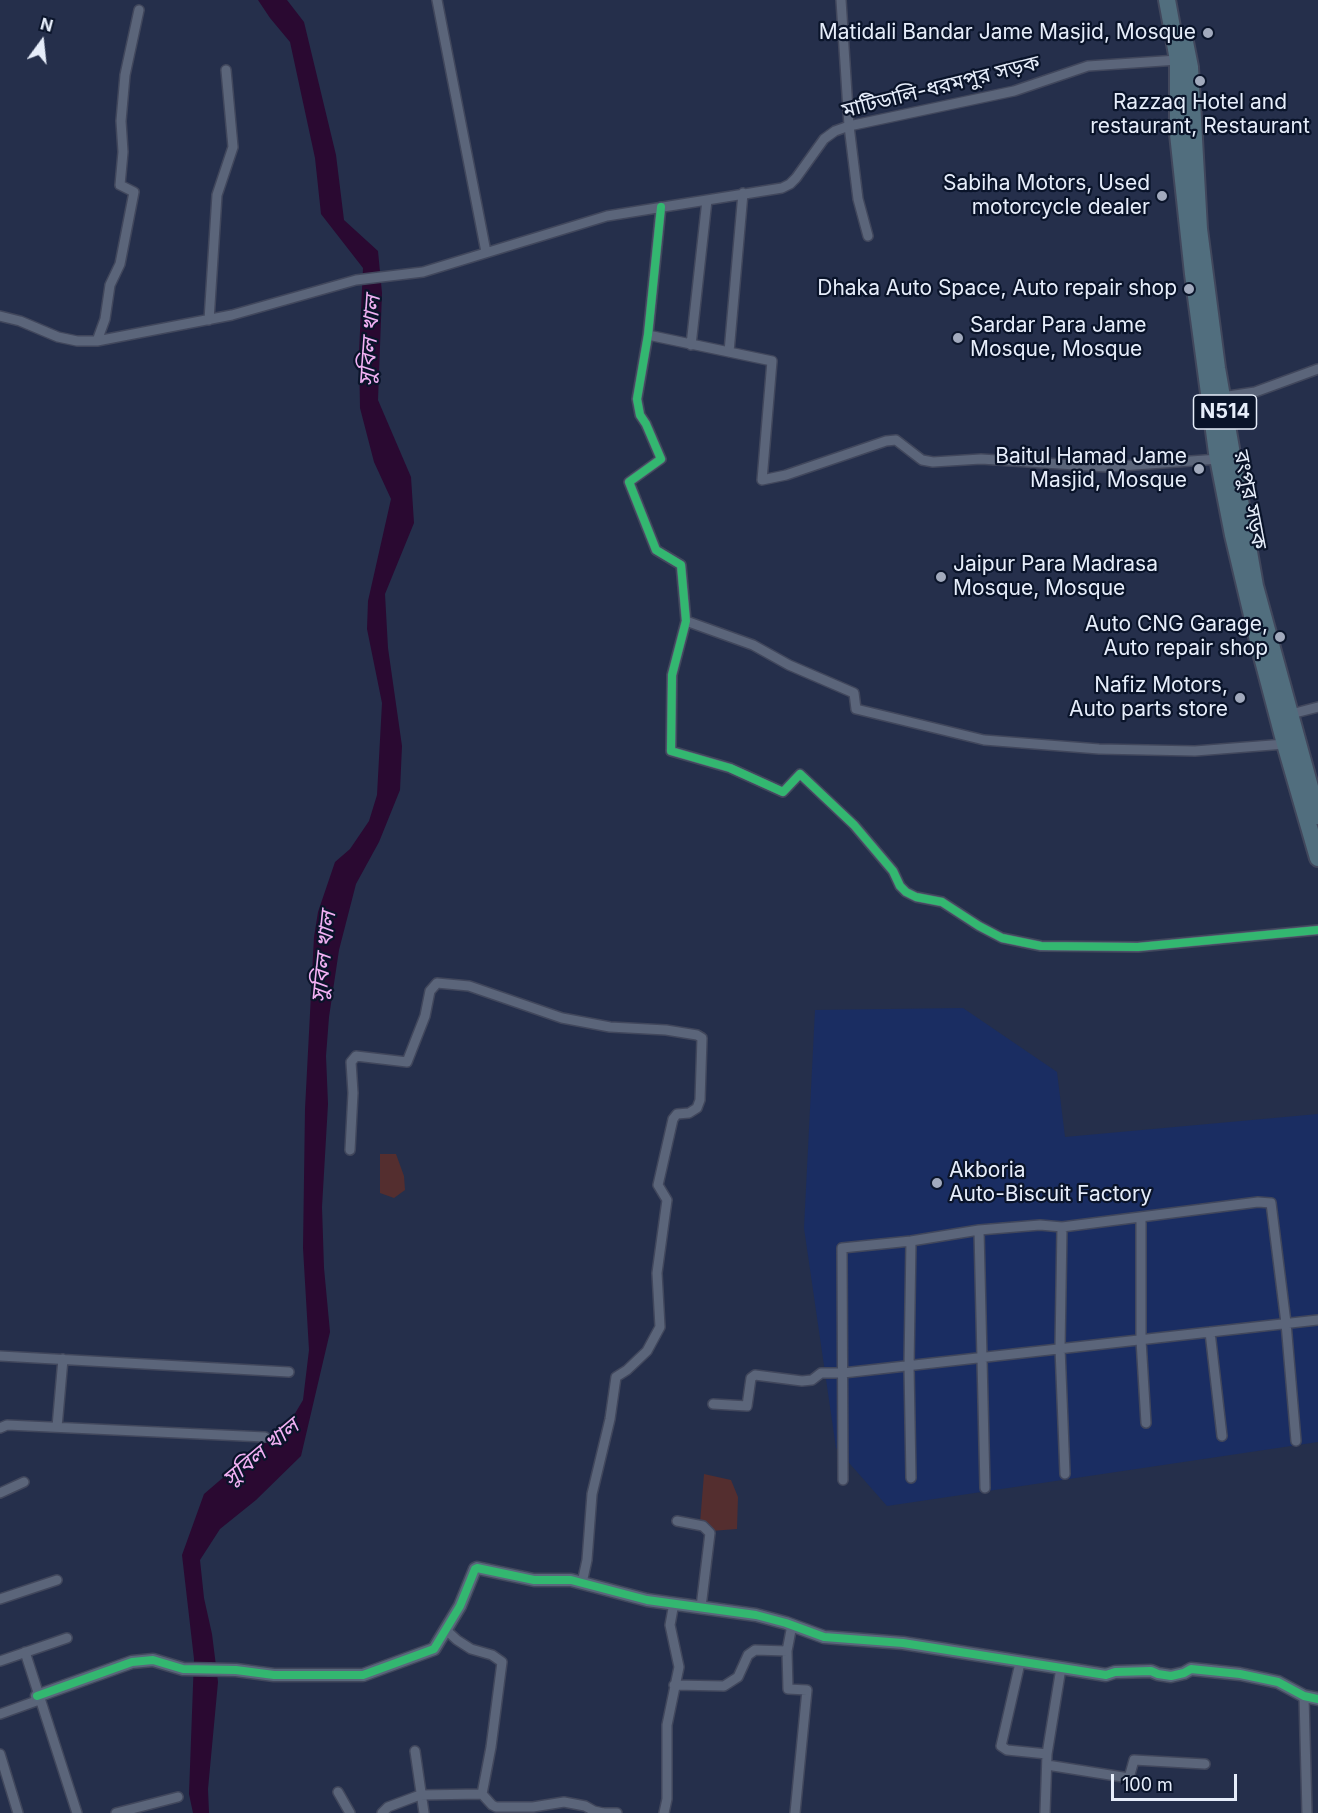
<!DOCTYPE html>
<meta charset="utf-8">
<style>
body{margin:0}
#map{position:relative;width:1318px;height:1813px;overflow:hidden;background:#252f4b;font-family:Inter,sans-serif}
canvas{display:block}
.north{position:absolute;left:12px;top:12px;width:60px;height:60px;-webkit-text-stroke:4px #0a142a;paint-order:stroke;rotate:15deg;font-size:16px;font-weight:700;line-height:24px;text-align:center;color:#e6edfa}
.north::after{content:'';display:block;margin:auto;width:21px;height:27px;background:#e6edfa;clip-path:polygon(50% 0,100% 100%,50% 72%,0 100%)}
.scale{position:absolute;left:1111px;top:1774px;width:126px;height:27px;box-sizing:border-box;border:3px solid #e6edfa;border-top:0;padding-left:8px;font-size:18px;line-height:21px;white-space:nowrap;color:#e6edfa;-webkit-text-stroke:4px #0a142a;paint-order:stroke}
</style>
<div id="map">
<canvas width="1318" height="1813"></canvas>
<div class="north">N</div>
<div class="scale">100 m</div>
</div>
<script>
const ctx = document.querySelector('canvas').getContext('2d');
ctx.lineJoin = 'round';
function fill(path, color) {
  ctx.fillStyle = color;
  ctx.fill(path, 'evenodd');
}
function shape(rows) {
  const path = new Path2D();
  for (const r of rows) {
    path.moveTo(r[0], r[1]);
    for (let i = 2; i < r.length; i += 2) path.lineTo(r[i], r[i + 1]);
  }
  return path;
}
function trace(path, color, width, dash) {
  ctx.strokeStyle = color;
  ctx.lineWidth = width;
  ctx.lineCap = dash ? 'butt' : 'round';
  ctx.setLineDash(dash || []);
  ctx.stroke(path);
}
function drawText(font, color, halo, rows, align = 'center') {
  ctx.font = font + ' Inter,"Noto Sans Bengali",sans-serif';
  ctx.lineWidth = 4.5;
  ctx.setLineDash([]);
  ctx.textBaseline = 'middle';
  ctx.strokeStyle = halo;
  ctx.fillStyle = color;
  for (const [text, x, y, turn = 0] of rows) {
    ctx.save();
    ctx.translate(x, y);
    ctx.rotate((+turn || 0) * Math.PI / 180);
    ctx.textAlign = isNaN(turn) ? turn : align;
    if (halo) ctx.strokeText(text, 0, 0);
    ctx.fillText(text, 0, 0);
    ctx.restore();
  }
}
const built = shape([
 [963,1008,1057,1072,1065,1137,1318,1114,1318,1442,887,1506,836,1448,804,1228,815,1010]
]);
const green = shape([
 [380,1154,396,1154,404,1176,405,1190,394,1198,380,1193],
 [704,1474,731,1480,738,1497,737,1529,711,1531,708,1524,700,1523]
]);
const water = shape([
 [258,0,287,0,304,22,336,155,344,220,378,251,382,293,378,400,411,477,414,523,385,594,388,648,402,746,400,790,379,842,356,884,339,950,329,1017,326,1056,328,1104,322,1207,324,1268,330,1332,301,1456,256,1500,220,1529,200,1560,204,1598,212,1634,218,1682,208,1789,209,1813,193,1813,189,1794,194,1659,182,1555,204,1494,261,1445,284,1432,303,1400,309,1350,303,1248,305,1109,314,937,318,912,335,862,350,849,369,821,377,795,382,703,367,629,368,601,391,499,374,462,360,408,359,352,363,268,321,214,315,158,290,42,270,18]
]);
const street = shape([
 [437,0,486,252],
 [841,0,849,126,858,199,868,236],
 [661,207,648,335,637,399,640,415,646,424,661,459,629,482,656,550,681,565,686,621,672,675,671,751,730,768,783,792,800,774,854,825,893,871,900,886,906,892,916,897,942,902,979,926,1002,938,1041,946,1138,947,1318,930],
 [0,316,20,321,58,337,77,341,97,341,232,315,356,280,423,272,607,216,782,188,790,184,796,178,824,139,835,131,849,126,1014,91,1088,66,1178,60],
 [209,320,217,195,233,147,226,70],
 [648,335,772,361,762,480,786,475,886,441,896,440,922,460,933,462,981,459,1107,467,1219,459],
 [97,341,105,319,110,285,120,264,134,192,120,185,123,152,121,121,125,75,139,10],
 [691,345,707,200],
 [729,352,743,193],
 [1222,397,1255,392,1318,369],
 [686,621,753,645,789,665,854,693,856,709,984,740,1099,749,1195,751,1285,744],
 [1291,714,1318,707],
 [350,1150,353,1093,351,1062,356,1056,407,1062,425,1016,430,991,437,983,469,986,562,1018,610,1027,666,1030,697,1035,702,1038,700,1100,697,1108,689,1113,677,1114,673,1119,658,1185,667,1200,657,1273,660,1327,647,1351,627,1370,616,1377,610,1419,592,1494,587,1560,582,1583],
 [1141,1217,1141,1340,1146,1423],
 [1062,1227,1060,1348,1065,1474],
 [979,1230,985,1488],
 [911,1241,909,1366,911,1478],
 [1210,1332,1222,1436],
 [0,1356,289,1372],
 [713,1404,747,1406,751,1378,755,1375,802,1381,812,1380,821,1373,843,1373,1318,1320],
 [57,1427,63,1359],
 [0,1428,7,1425,265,1437],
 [843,1480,842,1248,911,1241,979,1230,1040,1225,1062,1227,1258,1202,1271,1203,1286,1323,1296,1441],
 [0,1493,24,1482],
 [677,1521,703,1526,710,1533,701,1607],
 [0,1599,57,1580],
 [792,1625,787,1651,788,1689,807,1690,795,1813],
 [445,1629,457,1640,471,1649,492,1655,502,1662,491,1747,482,1794,492,1805,496,1807,533,1807,564,1802,585,1806,594,1811,603,1813],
 [25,1652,77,1813],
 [0,1661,67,1638],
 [1020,1663,1001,1746,1007,1750,1047,1754],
 [674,1685,724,1686,738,1677,748,1655,755,1650,787,1651],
 [1304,1696,1307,1813],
 [0,1714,39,1700],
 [415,1751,424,1813],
 [0,1754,18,1813],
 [1047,1765,1129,1778,1134,1760,1205,1764],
 [338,1792,350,1813],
 [116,1813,178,1797],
 [382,1813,388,1807,420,1795,482,1794],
 [604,1813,617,1813],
 [664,1813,667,1799,667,1725,679,1667,670,1625,674,1603],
 [1045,1813,1047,1754,1061,1668]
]);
const secondary = shape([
 [37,1696,132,1662,153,1660,183,1669,236,1670,274,1675,363,1675,434,1649,460,1606,475,1569,477,1568,534,1580,571,1580,647,1600,756,1615,786,1623,824,1637,903,1643,1106,1675,1115,1672,1151,1671,1158,1674,1171,1676,1184,1673,1191,1669,1240,1674,1278,1682,1304,1696,1318,1699]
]);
const highway = shape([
 [1167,0,1178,60,1178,134,1193,274,1217,453,1233,535,1260,649,1285,744,1318,858],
 [1185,42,1190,67,1199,229,1217,368,1255,586,1318,816]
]);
const cycleway = shape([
 [661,207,648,335,637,399,640,415,646,424,661,459,629,482,656,550,681,565,686,621,672,675,671,751,730,768,783,792,800,774,854,825,893,871,900,886,906,892,916,897,942,902,979,926,1002,938,1041,946,1138,947,1318,930],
 [37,1696,132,1662,153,1660,183,1669,236,1670,274,1675,363,1675,434,1649,460,1606,475,1569,477,1568,534,1580,571,1580,647,1600,756,1615,786,1623,824,1637,903,1643,1106,1675,1115,1672,1151,1671,1158,1674,1171,1676,1184,1673,1191,1669,1240,1674,1278,1682,1304,1696,1318,1699]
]);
const markers = [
 [1208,33,6,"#a2aabd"],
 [1200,81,6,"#a2aabd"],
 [1162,196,6,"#a2aabd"],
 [1189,289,6,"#a2aabd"],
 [958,338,6,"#a2aabd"],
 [1199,469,6,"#a2aabd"],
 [941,577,6,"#a2aabd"],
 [1280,637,6,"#a2aabd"],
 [1240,698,6,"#a2aabd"],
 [937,1183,6,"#a2aabd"]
];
const shields = [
 [1225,412,63]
];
const shieldNames = [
 ["N514",1225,412]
];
const poiNames = [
 ["Matidali Bandar Jame Masjid, Mosque",1196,33],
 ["Razzaq Hotel and",1200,103,"center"],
 ["restaurant, Restaurant",1200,127,"center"],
 ["Sabiha Motors, Used",1150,184],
 ["motorcycle dealer",1150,208],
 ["Dhaka Auto Space, Auto repair shop",1177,289],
 ["Sardar Para Jame",970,326,"left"],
 ["Mosque, Mosque",970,350,"left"],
 ["Baitul Hamad Jame",1187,457],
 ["Masjid, Mosque",1187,481],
 ["Jaipur Para Madrasa",953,565,"left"],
 ["Mosque, Mosque",953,589,"left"],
 ["Auto CNG Garage,",1268,625],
 ["Auto repair shop",1268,649],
 ["Nafiz Motors,",1228,686],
 ["Auto parts store",1228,710],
 ["Akboria",949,1171,"left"],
 ["Auto-Biscuit Factory",949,1195,"left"]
];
const streetNames = [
 ["মাটিডালি-ধরমপুর সড়ক",941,87,-14],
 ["রংপুর সড়ক",1250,500,79]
];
const waterNames = [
 ["সুবিল খাল",370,341,-86],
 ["সুবিল খাল",324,957,-84],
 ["সুবিল খাল",261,1453,-40]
];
fill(built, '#1a2d62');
fill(green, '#542e2f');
fill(water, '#2a0931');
trace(street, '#41475c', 12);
trace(secondary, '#41475c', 15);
trace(highway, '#41475c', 20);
trace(street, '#5b657a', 9);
trace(secondary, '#59677b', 12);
trace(highway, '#516e7e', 16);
trace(cycleway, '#33b770', 8);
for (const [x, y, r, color] of markers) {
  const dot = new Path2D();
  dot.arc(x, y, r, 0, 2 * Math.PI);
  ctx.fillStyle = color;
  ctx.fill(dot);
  trace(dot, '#0a142a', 2);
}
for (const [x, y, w] of shields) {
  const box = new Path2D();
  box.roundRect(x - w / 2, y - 17, w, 34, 4.5);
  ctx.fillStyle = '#0a142a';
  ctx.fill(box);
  trace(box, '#e6edfa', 1.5);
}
drawText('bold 20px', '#e6edfa', null, shieldNames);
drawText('21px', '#e6edfa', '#0a142a', poiNames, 'right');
drawText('21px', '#e6edfa', '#0a142a', streetNames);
drawText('italic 22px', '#f2b1f4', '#0a142a', waterNames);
</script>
